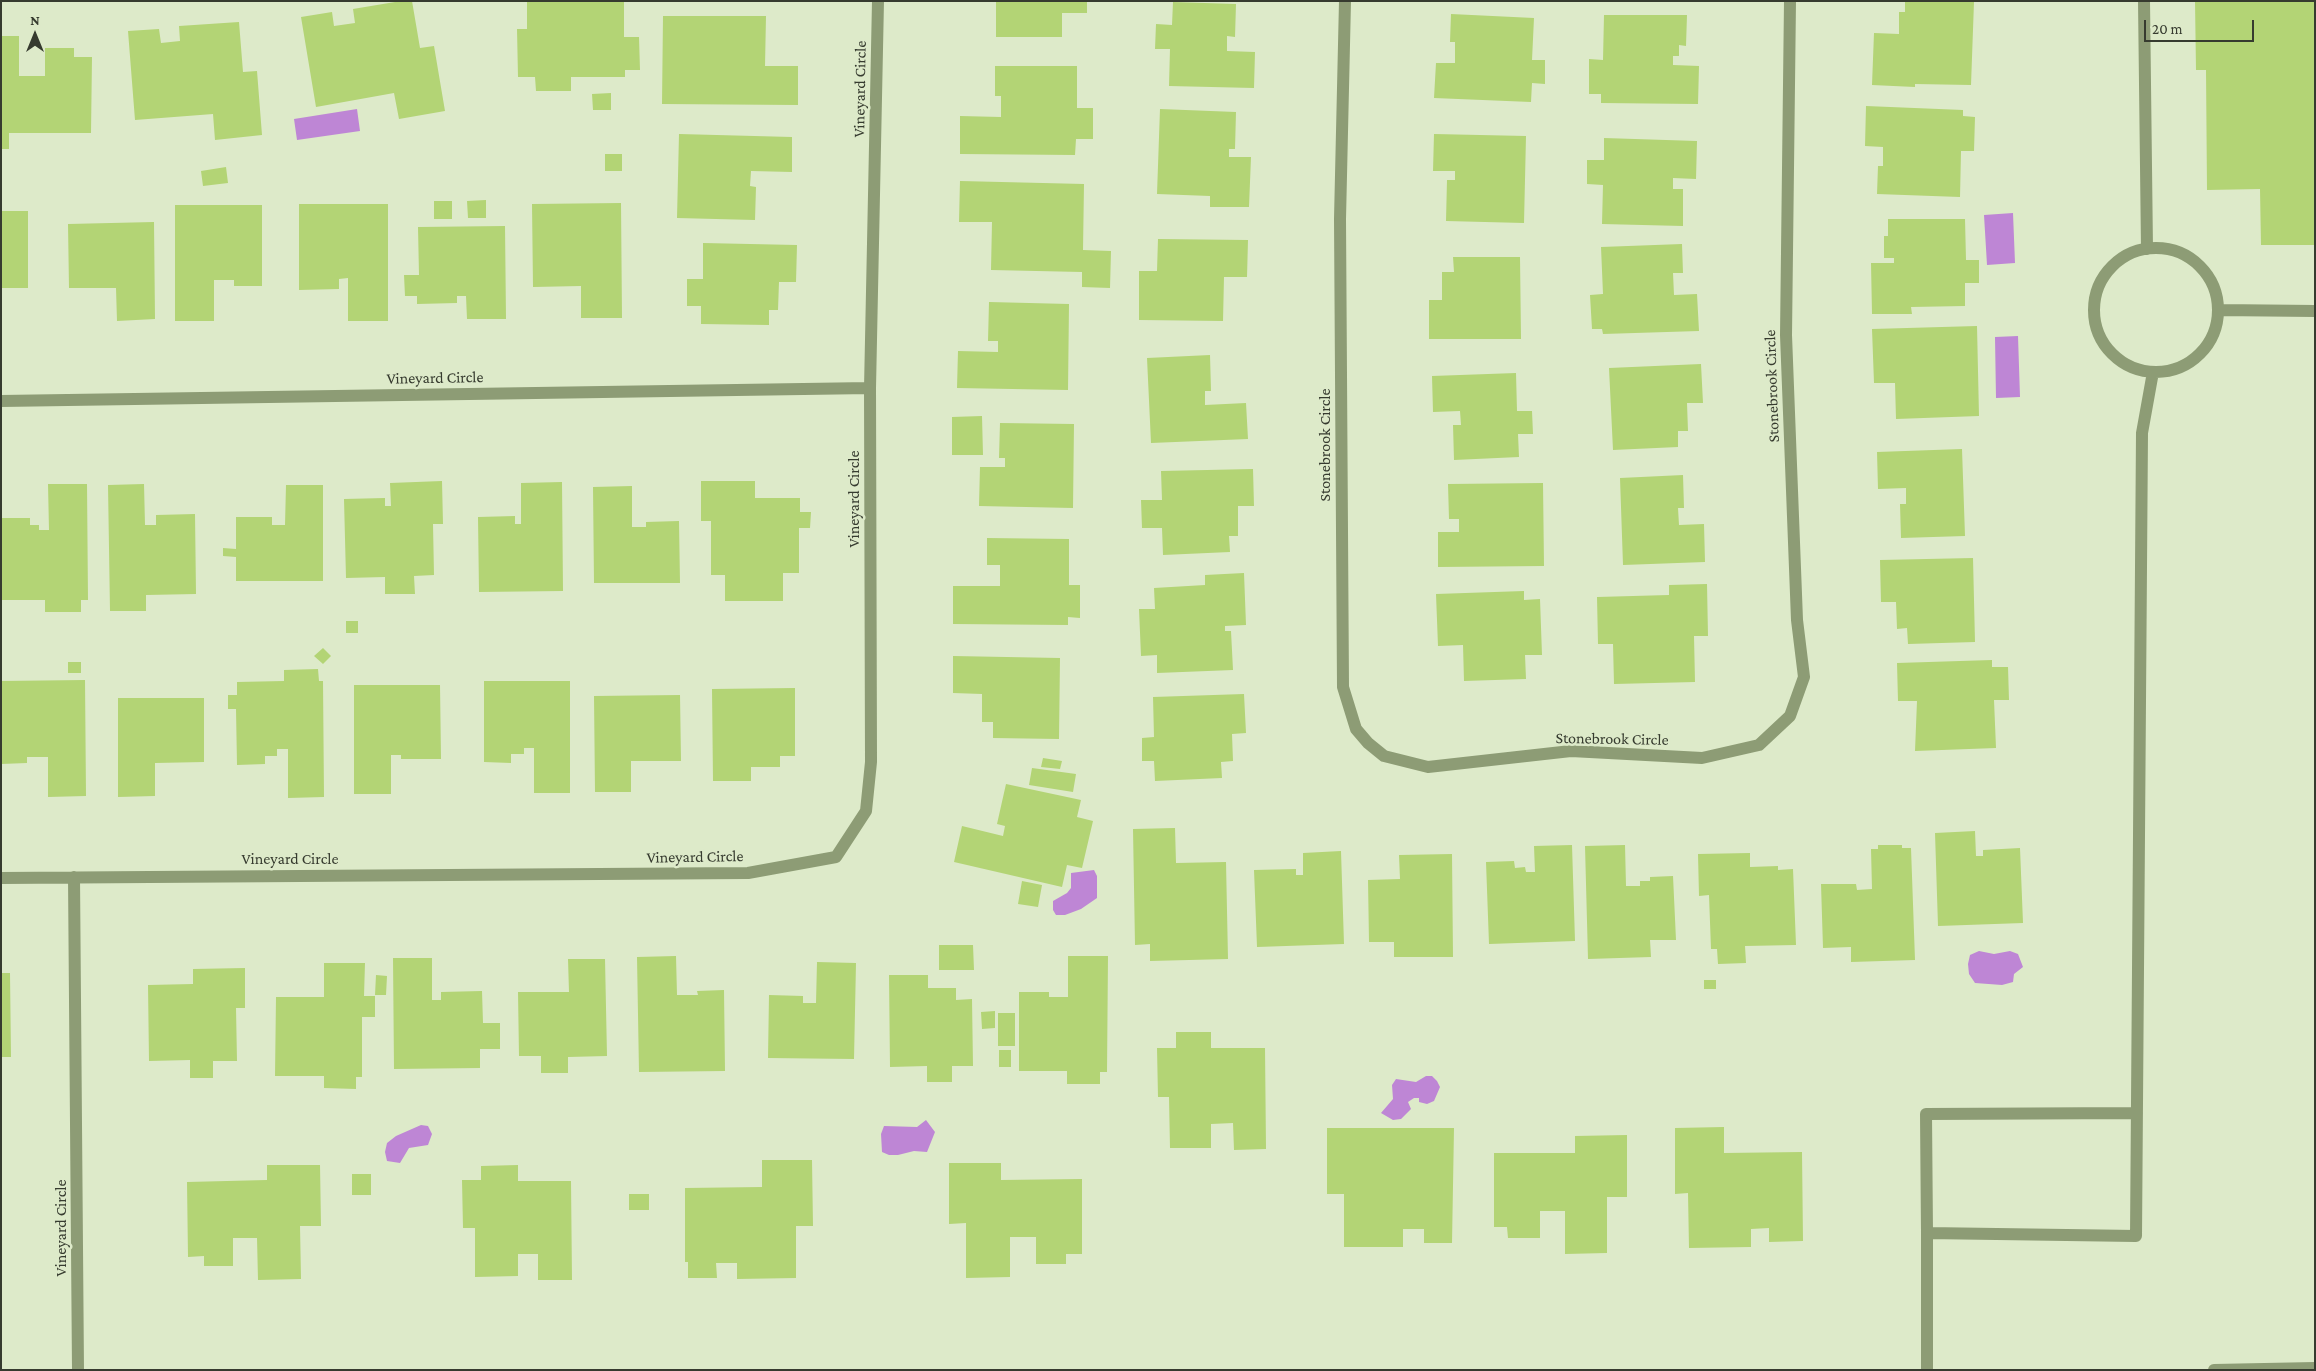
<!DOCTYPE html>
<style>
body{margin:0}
#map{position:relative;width:2316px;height:1371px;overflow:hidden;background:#ddeac9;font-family:"Crimson Pro",serif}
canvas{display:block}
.frame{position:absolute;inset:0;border:2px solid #363b2f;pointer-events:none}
.north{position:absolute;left:10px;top:10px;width:50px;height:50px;-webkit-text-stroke:4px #ddeac9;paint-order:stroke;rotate:0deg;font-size:14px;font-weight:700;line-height:20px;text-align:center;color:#363b2f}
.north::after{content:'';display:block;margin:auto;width:18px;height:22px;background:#363b2f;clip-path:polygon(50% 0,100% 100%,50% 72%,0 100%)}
.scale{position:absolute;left:2144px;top:20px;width:110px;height:22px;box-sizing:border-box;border:2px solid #363b2f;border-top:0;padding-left:6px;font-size:15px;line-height:18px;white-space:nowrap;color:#363b2f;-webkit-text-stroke:4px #ddeac9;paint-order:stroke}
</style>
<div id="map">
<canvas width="2316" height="1371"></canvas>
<div class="frame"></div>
<div class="north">N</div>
<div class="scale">20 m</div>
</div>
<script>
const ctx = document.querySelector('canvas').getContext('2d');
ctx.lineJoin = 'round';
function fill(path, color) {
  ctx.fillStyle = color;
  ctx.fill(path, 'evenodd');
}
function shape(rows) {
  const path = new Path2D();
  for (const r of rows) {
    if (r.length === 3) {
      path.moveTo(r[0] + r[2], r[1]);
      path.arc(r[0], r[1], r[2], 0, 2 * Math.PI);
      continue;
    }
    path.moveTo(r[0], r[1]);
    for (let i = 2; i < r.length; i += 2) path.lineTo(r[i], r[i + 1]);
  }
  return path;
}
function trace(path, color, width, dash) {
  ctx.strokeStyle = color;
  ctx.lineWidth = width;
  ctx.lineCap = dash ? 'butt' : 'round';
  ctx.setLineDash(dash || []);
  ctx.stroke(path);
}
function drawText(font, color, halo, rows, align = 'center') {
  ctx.font = font + ' "Crimson Pro",serif';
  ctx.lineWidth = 5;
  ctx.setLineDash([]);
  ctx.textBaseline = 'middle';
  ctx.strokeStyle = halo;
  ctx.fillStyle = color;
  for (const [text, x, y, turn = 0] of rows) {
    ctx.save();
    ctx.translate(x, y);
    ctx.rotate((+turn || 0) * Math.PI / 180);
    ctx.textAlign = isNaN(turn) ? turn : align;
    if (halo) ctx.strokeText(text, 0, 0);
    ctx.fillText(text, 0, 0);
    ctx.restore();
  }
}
const water = shape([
 [357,109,360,131,297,140,294,119],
 [2013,213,2015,263,1987,265,1984,215],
 [2018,336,2020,397,1996,398,1995,337],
 [1094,870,1097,876,1097,898,1081,909,1065,915,1056,915,1053,910,1053,901,1067,893,1071,888,1071,873],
 [1979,951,1994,954,2010,951,2018,954,2023,967,2014,974,2013,982,2002,985,1975,983,1969,974,1968,964,1970,955],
 [1426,1076,1432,1076,1437,1081,1440,1087,1434,1101,1427,1104,1419,1102,1419,1098,1414,1098,1408,1102,1411,1109,1401,1119,1393,1120,1381,1113,1393,1099,1392,1085,1396,1079,1416,1082],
 [926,1120,935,1132,927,1152,914,1151,898,1155,889,1155,882,1152,881,1134,884,1126,917,1127],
 [421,1125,428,1126,432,1134,428,1145,409,1148,400,1163,387,1161,385,1152,387,1143,396,1136]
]);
const building = shape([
 [401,1,412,1,420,48,434,46,445,111,399,119,394,93,316,107,301,17,332,12,334,26,355,23,353,9],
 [527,1,624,1,624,37,639,37,640,70,625,70,625,77,571,77,571,91,536,91,535,77,518,77,517,29,527,29],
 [996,1,1087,1,1087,13,1062,13,1062,37,996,37],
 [1905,1,1974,2,1971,85,1915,84,1915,87,1872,85,1874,33,1899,34,1899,12,1905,12],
 [2195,1,2315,1,2315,245,2261,245,2260,189,2207,190,2206,70,2196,70],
 [1173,2,1236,4,1235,37,1227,36,1227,51,1255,52,1254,88,1169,86,1170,49,1155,49,1156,24,1172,25],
 [1451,14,1534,18,1532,60,1545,60,1545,84,1532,83,1531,102,1434,98,1436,63,1455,63,1455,42,1450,42],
 [1604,15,1687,15,1686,46,1679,45,1679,56,1673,56,1673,65,1699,66,1698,104,1601,103,1601,94,1589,94,1589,59,1603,60],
 [663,16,766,16,765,66,798,66,798,105,662,104],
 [239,22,243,72,257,71,262,135,215,140,213,114,135,120,128,31,159,29,161,43,180,41,179,26],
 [1,36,19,36,19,76,45,76,45,48,74,48,74,57,92,57,91,133,9,133,9,149,1,149],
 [995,66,1077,66,1077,108,1093,108,1093,139,1076,139,1075,155,960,154,960,116,1001,117,1001,96,995,96],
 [611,93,611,110,593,110,592,94],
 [1866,106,1963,110,1963,116,1975,117,1974,151,1961,151,1960,197,1877,194,1878,166,1883,166,1883,147,1865,146],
 [1160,109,1236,112,1235,149,1229,149,1229,157,1251,157,1249,207,1210,207,1210,196,1157,194],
 [679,134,792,137,792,172,751,171,750,186,756,187,755,220,677,218],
 [1434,134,1526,136,1524,223,1446,221,1447,180,1455,180,1455,171,1433,171],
 [1604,138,1697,141,1696,179,1673,178,1673,189,1683,189,1683,226,1602,224,1603,185,1587,184,1587,160,1604,160],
 [605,154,622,154,622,171,605,171],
 [226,167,228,183,203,186,201,171],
 [960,181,1084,184,1083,250,1111,251,1110,288,1082,287,1082,272,991,270,992,222,959,222],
 [486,200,486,218,468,218,467,201],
 [434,201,452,201,452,219,434,219],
 [621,203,622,318,581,318,581,286,533,287,532,204],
 [299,204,388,204,388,321,348,321,348,278,339,279,339,289,299,290],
 [175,205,262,205,262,286,234,286,234,280,214,280,214,321,175,321],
 [1,211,28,211,28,288,1,288],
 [1888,219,1965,219,1966,260,1979,260,1979,283,1965,283,1965,306,1911,307,1912,314,1872,314,1871,263,1894,263,1894,258,1884,258,1884,236,1888,236],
 [154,222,155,319,117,321,116,288,69,288,68,224],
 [505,226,506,319,467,319,466,296,457,296,457,303,417,304,417,296,405,296,404,275,419,275,418,227],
 [1158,239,1248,240,1247,277,1224,277,1223,321,1139,320,1139,271,1157,271],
 [703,243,797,245,796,282,779,282,778,310,769,310,769,325,701,324,701,306,687,306,687,279,703,279],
 [1682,244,1683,273,1673,273,1674,295,1697,294,1699,331,1603,334,1602,329,1592,329,1590,295,1603,294,1601,247],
 [1453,257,1520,257,1521,339,1429,339,1429,300,1442,300,1442,272,1454,272],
 [989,302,1069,304,1068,390,957,388,958,351,998,352,998,341,988,341],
 [1977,326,1979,416,1896,419,1895,383,1874,383,1872,329],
 [1210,355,1211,391,1205,391,1205,405,1246,403,1248,439,1151,443,1147,358],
 [1701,364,1703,403,1687,403,1688,431,1678,431,1678,447,1613,450,1609,368],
 [1516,373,1517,411,1532,411,1533,434,1518,434,1519,457,1454,460,1453,425,1461,425,1460,411,1433,412,1432,376],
 [982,416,983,455,952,455,952,417],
 [1000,423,1074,424,1073,508,979,506,980,467,1005,467,1005,458,999,458],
 [1962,449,1965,536,1901,538,1900,504,1906,504,1906,488,1878,489,1877,452],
 [1253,469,1254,506,1238,506,1238,536,1229,536,1230,552,1163,555,1162,528,1142,528,1141,500,1162,500,1161,471],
 [1683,475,1684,508,1678,508,1679,525,1704,524,1705,562,1623,565,1620,478],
 [442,481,443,524,433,524,434,575,414,576,415,594,385,594,385,577,346,578,344,499,385,498,385,506,391,506,390,483],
 [701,481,755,481,755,498,800,498,800,512,811,512,810,528,799,528,799,573,783,573,783,601,725,601,725,575,711,575,711,521,701,521],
 [562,482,563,591,479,592,478,517,515,516,515,524,521,524,521,483],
 [1543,483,1544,566,1438,567,1438,532,1459,532,1459,519,1449,519,1448,484],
 [48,484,87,484,88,600,81,600,81,612,45,612,45,600,1,600,1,518,30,518,30,525,39,525,39,530,49,530],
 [144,484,145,525,156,525,156,515,195,514,196,594,146,595,146,611,110,611,108,485],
 [286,485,323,485,323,581,236,581,236,557,223,556,223,548,236,549,236,517,272,517,272,525,285,525],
 [632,486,632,527,646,527,646,522,679,521,680,583,594,583,593,487],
 [987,538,1069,539,1069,585,1080,585,1080,618,1068,617,1068,625,953,624,953,586,1000,586,1000,565,987,565],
 [1973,558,1975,642,1908,644,1907,628,1897,629,1896,602,1881,602,1880,560],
 [1244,573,1246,625,1225,626,1225,631,1231,631,1233,670,1157,673,1157,655,1141,656,1139,609,1155,609,1154,588,1205,585,1205,575],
 [1707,584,1708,636,1694,636,1695,682,1614,684,1613,644,1598,644,1597,597,1669,595,1669,585],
 [1524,591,1524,600,1540,599,1542,655,1525,655,1526,679,1464,681,1463,645,1438,646,1436,594],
 [346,621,358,621,358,633,346,633],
 [323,648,331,656,323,664,314,656],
 [953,656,1060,658,1059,739,993,738,993,722,982,722,982,694,953,693],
 [1992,660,1992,667,2008,667,2009,700,1994,700,1996,748,1915,751,1917,701,1898,701,1897,663],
 [68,662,81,662,81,673,68,673],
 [318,669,319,681,323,681,324,797,288,798,288,749,277,749,277,756,265,756,265,764,237,765,236,709,228,709,228,695,237,695,237,682,284,681,284,670],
 [85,680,86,796,48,797,48,757,27,757,27,763,1,764,1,681],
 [484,681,570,681,570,793,534,793,534,748,524,748,524,754,511,754,511,763,484,762],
 [354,685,440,685,441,759,401,759,401,755,391,755,391,794,354,794],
 [795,688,795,756,780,756,780,767,751,767,751,781,713,781,712,689],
 [1244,694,1246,733,1232,734,1233,761,1221,762,1222,778,1155,781,1154,761,1142,761,1142,738,1154,737,1153,697],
 [680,695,681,761,631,761,631,792,595,792,594,696],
 [118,698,204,698,204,762,155,763,155,796,118,797],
 [1043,758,1062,761,1060,769,1041,767],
 [1032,768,1076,774,1073,792,1029,785],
 [1006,784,1081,800,1077,817,1093,821,1082,868,1067,865,1062,887,954,862,962,826,1003,836,1005,826,997,824],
 [1175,828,1176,863,1226,862,1228,959,1150,961,1150,944,1135,945,1133,829],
 [1975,831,1976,856,1983,856,1983,850,2020,848,2023,923,1938,926,1935,833],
 [1572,845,1575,941,1489,944,1486,862,1514,861,1515,868,1525,867,1526,872,1535,872,1534,846],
 [1625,845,1626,886,1640,886,1640,881,1650,881,1650,877,1673,876,1676,940,1650,940,1651,957,1588,959,1585,846],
 [1878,845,1902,845,1902,848,1911,848,1915,960,1851,962,1851,947,1823,948,1821,884,1856,884,1857,890,1872,889,1871,849,1878,849],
 [1341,851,1344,944,1257,947,1254,870,1296,869,1296,875,1303,875,1303,853],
 [1750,853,1750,867,1778,866,1778,870,1793,869,1796,945,1745,946,1746,963,1718,964,1717,949,1711,949,1709,895,1699,896,1698,854],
 [1452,854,1453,957,1394,957,1394,942,1369,942,1368,880,1400,879,1399,855],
 [1022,881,1042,885,1038,907,1018,904],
 [939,945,973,945,974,970,939,970],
 [676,956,677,995,698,995,697,991,724,990,725,1071,639,1072,637,957],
 [1068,956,1108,956,1107,1072,1100,1072,1100,1084,1067,1084,1067,1071,1019,1071,1019,992,1049,992,1049,997,1068,997],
 [393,958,432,958,432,1000,441,1000,441,992,482,991,483,1023,500,1023,500,1049,480,1049,480,1068,394,1069],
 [568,959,605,959,607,1056,568,1057,568,1073,541,1073,541,1056,519,1056,518,992,569,992],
 [817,962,856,963,854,1059,768,1058,769,995,803,996,803,1003,816,1003],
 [324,963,365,963,364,996,375,996,375,1017,362,1017,362,1077,356,1077,356,1089,324,1088,324,1076,275,1076,276,997,324,997],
 [245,968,245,1008,236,1008,237,1061,213,1061,213,1078,190,1078,190,1060,149,1061,148,985,193,984,193,969],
 [1,973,10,973,11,1057,1,1057],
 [376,975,387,976,386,995,375,995],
 [889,975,928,975,928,988,956,988,956,1000,972,999,973,1066,952,1066,952,1082,927,1082,927,1066,890,1067],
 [1704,980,1716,980,1716,989,1704,989],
 [995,1011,995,1028,982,1029,981,1012],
 [998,1013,1015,1013,1015,1046,998,1046],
 [1176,1032,1211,1032,1211,1048,1265,1048,1266,1149,1234,1150,1233,1123,1211,1124,1211,1148,1170,1148,1169,1097,1158,1097,1157,1048,1176,1048],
 [999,1050,1011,1050,1011,1067,999,1067],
 [1724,1127,1724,1153,1802,1152,1803,1241,1769,1242,1769,1228,1751,1229,1751,1247,1689,1248,1688,1193,1675,1194,1675,1128],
 [1327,1128,1454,1128,1452,1243,1424,1243,1424,1229,1403,1229,1403,1247,1344,1247,1344,1194,1327,1194],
 [1627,1135,1627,1197,1607,1197,1607,1253,1565,1254,1565,1211,1540,1211,1540,1238,1508,1238,1507,1227,1494,1227,1494,1153,1575,1153,1575,1136],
 [762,1160,812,1160,813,1226,796,1226,796,1278,737,1279,737,1263,716,1263,717,1278,688,1278,688,1262,685,1262,685,1188,762,1187],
 [949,1163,1001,1163,1001,1180,1082,1179,1082,1254,1066,1254,1066,1264,1036,1264,1036,1237,1010,1237,1010,1277,966,1278,966,1223,949,1224],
 [267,1165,320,1165,321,1226,300,1226,301,1279,258,1280,257,1238,233,1238,233,1266,204,1266,204,1256,188,1257,187,1182,267,1180],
 [518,1165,518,1181,571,1181,572,1280,538,1280,538,1254,518,1254,518,1276,475,1277,475,1228,463,1228,462,1180,481,1180,481,1166],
 [352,1174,371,1174,371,1195,352,1195],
 [629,1194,649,1194,649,1210,629,1210]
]);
const minor = shape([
 [1345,1,1340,219,1343,687,1356,729,1368,743,1384,756,1428,767,1571,751,1702,758,1759,745,1790,716,1804,677,1797,620,1786,335,1790,1],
 [2144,1,2147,249],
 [2156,310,62],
 [2218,310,2315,311],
 [1,401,870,388],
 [74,877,78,1370],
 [1,878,748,873,836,857,866,811,871,762,870,388,878,1],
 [1927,1233,1926,1114,2137,1113],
 [1927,1370,1927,1233,2136,1236,2142,433,2153,372],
 [2214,1370,2315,1368]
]);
const streetNames = [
 ["Vineyard Circle",860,89,-89],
 ["Vineyard Circle",435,378,-1],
 ["Stonebrook Circle",1772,386,-92],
 ["Stonebrook Circle",1325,445,-90],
 ["Vineyard Circle",854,499,-90],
 ["Stonebrook Circle",1612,739,1],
 ["Vineyard Circle",695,857,-1],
 ["Vineyard Circle",290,859],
 ["Vineyard Circle",61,1228,-90]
];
fill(water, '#be86d5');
fill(building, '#b3d475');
trace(minor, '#8d9c75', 12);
drawText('16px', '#363b2f', '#ddeac9', streetNames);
</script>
